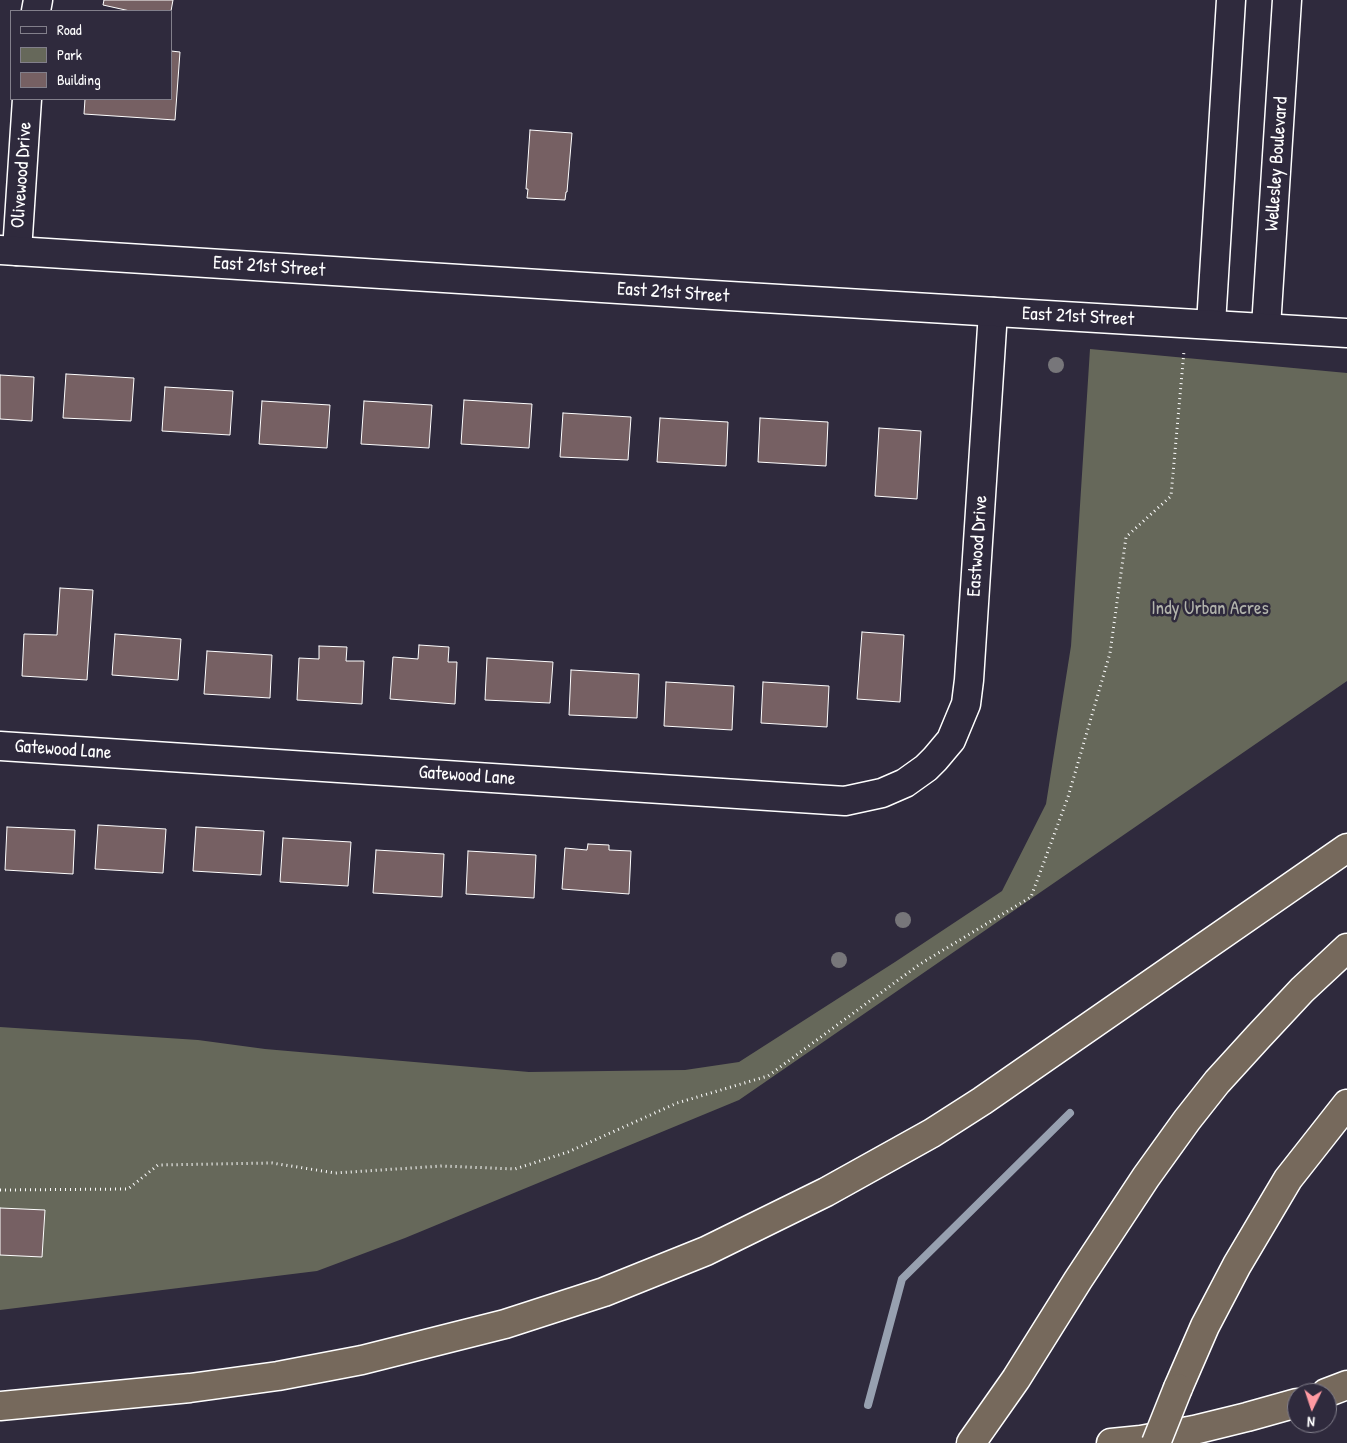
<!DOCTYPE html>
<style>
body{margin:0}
#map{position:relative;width:1347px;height:1443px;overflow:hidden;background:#2f2a3d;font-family:"Patrick Hand",sans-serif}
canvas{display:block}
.legend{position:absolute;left:10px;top:10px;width:162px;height:90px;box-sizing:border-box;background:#2f2a3d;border:1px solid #827f8b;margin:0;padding:6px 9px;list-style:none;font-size:15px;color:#fff}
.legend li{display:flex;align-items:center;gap:10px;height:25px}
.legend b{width:25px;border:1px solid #827f8b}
.north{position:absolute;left:1287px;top:1383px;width:50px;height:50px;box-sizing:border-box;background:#2f2a3d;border:1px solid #827f8b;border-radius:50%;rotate:184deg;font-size:14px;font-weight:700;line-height:20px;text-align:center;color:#fff}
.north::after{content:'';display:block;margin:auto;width:18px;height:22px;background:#ff9aa2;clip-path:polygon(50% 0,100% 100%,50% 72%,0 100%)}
</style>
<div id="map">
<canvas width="1347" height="1443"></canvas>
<ul class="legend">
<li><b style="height:6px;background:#2f2a3d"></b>Road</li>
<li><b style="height:14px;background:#66685a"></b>Park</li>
<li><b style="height:14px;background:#766063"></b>Building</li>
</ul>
<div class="north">N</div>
</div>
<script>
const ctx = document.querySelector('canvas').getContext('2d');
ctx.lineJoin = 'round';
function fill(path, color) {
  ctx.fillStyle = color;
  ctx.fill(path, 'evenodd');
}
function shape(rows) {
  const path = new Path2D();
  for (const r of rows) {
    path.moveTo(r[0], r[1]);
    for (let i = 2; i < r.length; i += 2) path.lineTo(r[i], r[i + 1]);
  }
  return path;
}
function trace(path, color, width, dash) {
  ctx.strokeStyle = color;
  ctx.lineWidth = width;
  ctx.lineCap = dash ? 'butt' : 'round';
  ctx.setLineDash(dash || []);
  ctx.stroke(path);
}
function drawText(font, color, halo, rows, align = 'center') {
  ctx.font = font + ' "Patrick Hand",sans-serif';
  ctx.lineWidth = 5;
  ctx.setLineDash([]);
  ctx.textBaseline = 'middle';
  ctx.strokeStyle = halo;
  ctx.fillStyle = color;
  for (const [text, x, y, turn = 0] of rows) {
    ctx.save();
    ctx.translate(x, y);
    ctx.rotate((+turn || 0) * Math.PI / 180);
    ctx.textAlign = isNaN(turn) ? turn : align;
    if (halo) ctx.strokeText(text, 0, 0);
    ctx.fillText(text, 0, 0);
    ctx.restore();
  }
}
const green = shape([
 [1090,349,1347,373,1347,681,739,1100,405,1238,317,1271,0,1310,0,1027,198,1040,265,1049,529,1072,685,1070,739,1062,895,962,1002,891,1046,804,1071,646]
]);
const stream = shape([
 [868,1405,902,1279,1070,1113]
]);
const building = shape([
 [104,0,173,0,171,11,130,11,103,5,104,0],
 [171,51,180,52,175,120,84,114,85,99,171,99,171,51],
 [530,130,572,133,567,192,566,192,565,200,527,198,528,189,526,189,530,130],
 [66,374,134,378,131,421,63,418,66,374],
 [0,375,34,377,32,421,0,419,0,375],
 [165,387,233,391,230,435,162,431,165,387],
 [464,400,532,404,529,448,461,444,464,400],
 [262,401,330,405,327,448,259,444,262,401],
 [364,401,432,405,429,448,361,444,364,401],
 [563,413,631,417,628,460,560,457,563,413],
 [660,418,728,422,726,466,657,462,660,418],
 [760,418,828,422,826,466,758,462,760,418],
 [879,428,921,431,917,499,875,496,879,428],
 [60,588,93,590,87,680,22,676,24,634,57,635,60,588],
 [862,632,904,635,900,702,857,699,862,632],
 [115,634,181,639,178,680,112,675,115,634],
 [419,645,449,647,448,662,457,662,455,704,390,699,393,657,418,659,419,645],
 [319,646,347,647,346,661,364,661,362,704,297,700,299,658,319,659,319,646],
 [207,651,272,655,270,698,204,694,207,651],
 [487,658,553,662,550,703,485,700,487,658],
 [571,670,639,674,637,718,569,715,571,670],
 [666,682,734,686,732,730,664,726,666,682],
 [763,682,829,686,827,727,761,723,763,682],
 [98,825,166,829,163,873,95,869,98,825],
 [7,827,75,830,73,874,5,870,7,827],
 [196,827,264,831,261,875,193,871,196,827],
 [283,838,351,842,348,886,280,882,283,838],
 [588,844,609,845,609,850,631,851,629,894,562,889,565,848,587,850,588,844],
 [376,850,444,854,442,897,373,893,376,850],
 [468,851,536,855,534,898,466,894,468,851],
 [0,1208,45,1210,42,1257,0,1255,0,1208]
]);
const path = shape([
 [0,1190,128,1189,158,1165,272,1163,335,1173,442,1166,515,1169,568,1152,677,1103,768,1076,920,964,1031,897,1068,797,1110,653,1126,537,1171,496,1184,351]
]);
const street = shape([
 [36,11,38,0],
 [17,251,27,99],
 [1211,324,1231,0],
 [1266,327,1287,0],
 [0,746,845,801,882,793,905,783,926,768,935,759,951,740,966,704,969,680,993,312]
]);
const secondary = shape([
 [0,250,713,295,1347,333]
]);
const highway = shape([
 [1178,1388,1205,1326,1237,1265,1288,1179,1347,1104],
 [1326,1393,1347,1385],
 [0,1406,190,1388,278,1376,362,1360,505,1324,604,1292,706,1251,826,1192,932,1133,982,1101,1347,848],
 [971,1443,1016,1379,1078,1280,1146,1177,1187,1120,1217,1082,1258,1037,1302,990,1347,948],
 [1111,1443,1141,1440,1194,1430,1247,1417,1297,1403]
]);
const highwayBridge = shape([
 [1156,1443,1178,1388]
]);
const trees = [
 [1056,365],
 [903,920],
 [839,960]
];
const streetNames = [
 ["Wellesley Boulevard",1277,164,-86],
 ["Olivewood Drive",22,175,-86],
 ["East 21st Street",269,267,4],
 ["East 21st Street",673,293,4],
 ["East 21st Street",1078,317,3],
 ["Eastwood Drive",978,546,-86],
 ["Gatewood Lane",63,750,4],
 ["Gatewood Lane",467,776,4]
];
const parkNames = [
 ["Indy Urban Acres",1210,609]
];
fill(green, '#66685a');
trace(stream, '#97a0b0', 8);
fill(building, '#766063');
trace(building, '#fff', 1);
trace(street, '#fff', 31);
trace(secondary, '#fff', 31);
trace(highway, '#fff', 31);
trace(path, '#fff', 3, [1, 4]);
trace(street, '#2f2a3d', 28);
trace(secondary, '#2f2a3d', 28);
trace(highway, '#76695c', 28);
trace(highwayBridge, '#fff', 31, []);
trace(highwayBridge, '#76695c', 28);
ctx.fillStyle = '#77767a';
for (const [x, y] of trees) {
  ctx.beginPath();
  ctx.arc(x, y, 8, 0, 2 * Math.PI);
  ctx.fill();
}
drawText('19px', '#fff', '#2f2a3d', streetNames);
drawText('19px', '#b2b4ac', '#2f2a3d', parkNames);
</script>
